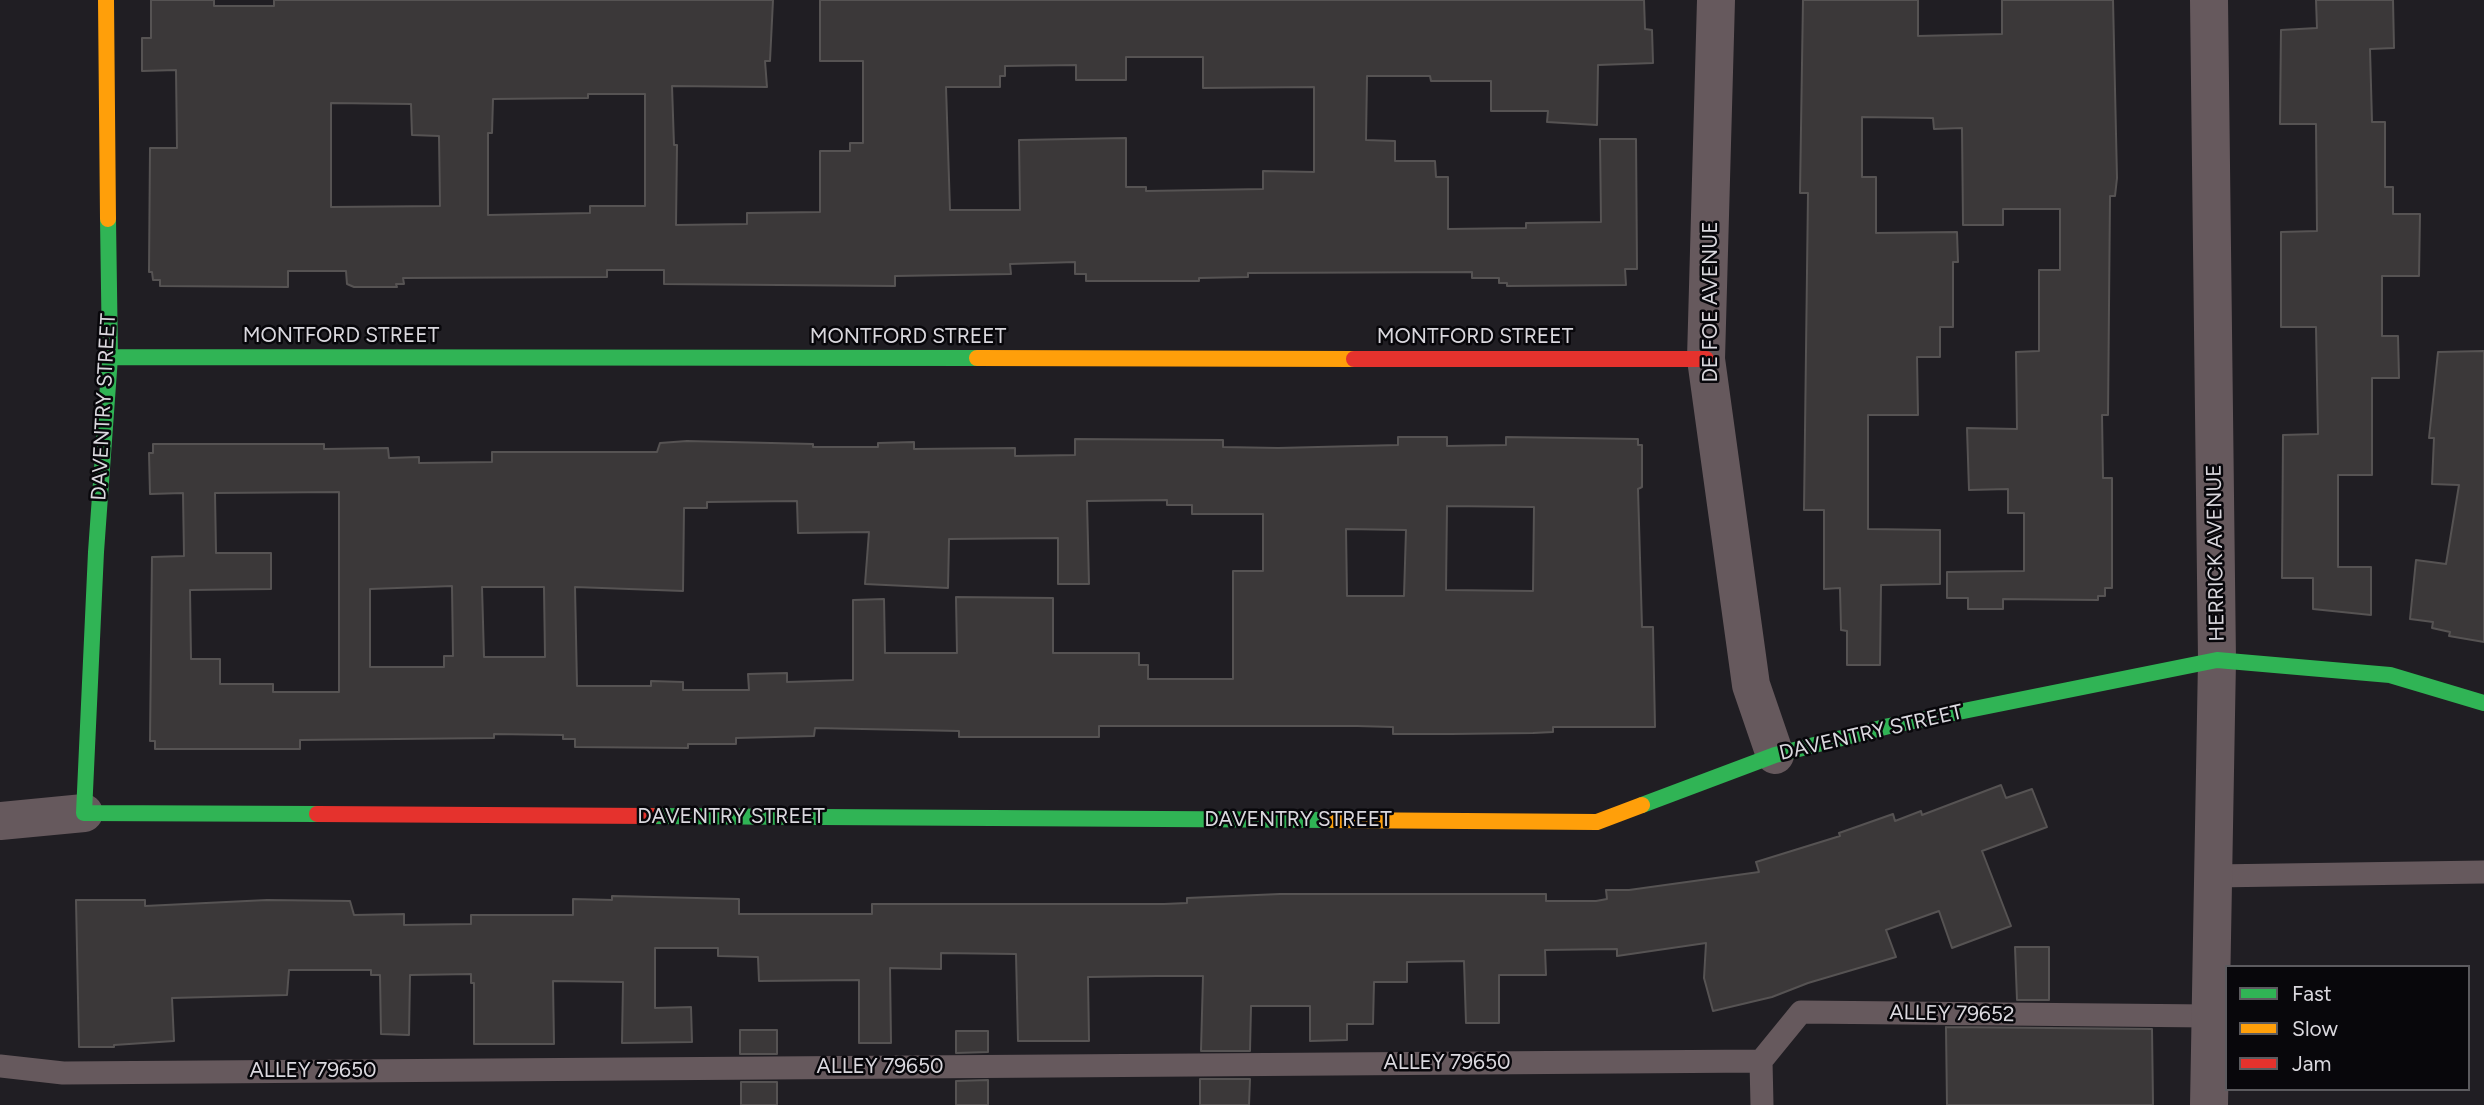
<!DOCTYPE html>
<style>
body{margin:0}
#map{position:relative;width:2484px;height:1105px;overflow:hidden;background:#201e23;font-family:Figtree,sans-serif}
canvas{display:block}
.legend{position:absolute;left:2225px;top:965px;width:245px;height:126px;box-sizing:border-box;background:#08070b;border:2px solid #5c5b5f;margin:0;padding:9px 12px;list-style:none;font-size:21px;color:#dad8de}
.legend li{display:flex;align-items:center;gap:14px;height:35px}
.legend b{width:35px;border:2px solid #5c5b5f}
</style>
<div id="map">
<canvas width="2484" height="1105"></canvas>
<ul class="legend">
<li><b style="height:9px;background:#30b455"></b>Fast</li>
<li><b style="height:9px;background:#ff9f0a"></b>Slow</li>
<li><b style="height:9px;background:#e5322d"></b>Jam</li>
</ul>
</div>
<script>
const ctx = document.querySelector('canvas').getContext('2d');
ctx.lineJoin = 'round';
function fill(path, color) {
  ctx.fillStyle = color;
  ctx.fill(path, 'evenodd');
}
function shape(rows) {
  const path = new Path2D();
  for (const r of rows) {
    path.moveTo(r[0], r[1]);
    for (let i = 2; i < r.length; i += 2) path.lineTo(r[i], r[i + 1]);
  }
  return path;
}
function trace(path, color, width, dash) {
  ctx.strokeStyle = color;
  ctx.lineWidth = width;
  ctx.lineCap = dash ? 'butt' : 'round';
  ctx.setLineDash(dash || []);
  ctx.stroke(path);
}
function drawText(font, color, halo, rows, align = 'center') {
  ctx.font = font + ' Figtree,sans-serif';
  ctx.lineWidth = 5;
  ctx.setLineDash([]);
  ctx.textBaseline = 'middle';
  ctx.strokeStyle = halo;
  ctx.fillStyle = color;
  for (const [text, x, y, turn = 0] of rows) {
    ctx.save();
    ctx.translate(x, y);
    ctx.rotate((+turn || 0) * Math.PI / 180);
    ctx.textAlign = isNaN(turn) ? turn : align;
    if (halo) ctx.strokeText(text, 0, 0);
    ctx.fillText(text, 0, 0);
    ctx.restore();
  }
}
const building = shape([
 [151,0,214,0,214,6,274,6,274,0,773,0,770,61,765,61,767,87,672,86,674,145,677,145,676,225,747,224,747,213,820,212,820,151,850,151,850,143,863,143,863,61,820,61,820,0,1644,0,1645,29,1652,30,1653,63,1598,65,1597,125,1547,122,1548,111,1491,111,1491,81,1431,81,1430,76,1367,76,1366,140,1395,141,1395,161,1435,161,1436,177,1448,177,1448,229,1526,228,1526,223,1601,222,1600,139,1636,139,1637,269,1625,269,1626,285,1507,286,1507,283,1499,283,1499,278,1472,278,1472,272,1248,273,1248,277,1199,278,1199,281,1086,281,1086,274,1075,274,1075,262,1010,264,1011,274,895,276,895,286,664,284,664,270,607,270,607,277,403,278,404,284,396,284,397,287,354,287,347,284,346,271,288,271,288,287,160,286,160,280,153,280,152,272,149,272,150,148,177,148,176,70,142,71,142,38,151,38,151,0],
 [1126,57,1203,57,1203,88,1314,87,1314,172,1263,171,1263,189,1146,191,1146,187,1126,187,1126,138,1019,140,1020,210,950,210,946,87,1000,87,1000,76,1005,76,1005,66,1076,65,1076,80,1126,80,1126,57],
 [588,94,645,94,645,206,590,206,590,213,488,215,488,133,492,133,493,99,588,98,588,94],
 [331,103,411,104,412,135,439,136,440,206,331,207,331,103],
 [1803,0,1918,0,1918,36,2002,34,2002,0,2113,0,2117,178,2115,196,2110,196,2108,415,2102,415,2103,478,2112,478,2112,588,2105,588,2105,596,2098,596,2098,600,2003,599,2003,609,1968,609,1968,598,1947,598,1947,572,2024,571,2024,513,2008,513,2008,489,1969,490,1967,428,2017,429,2016,352,2039,351,2039,270,2060,270,2060,209,2003,209,2003,225,1963,225,1962,128,1934,129,1933,118,1862,117,1862,177,1876,177,1876,233,1957,232,1958,262,1953,262,1953,327,1940,327,1940,357,1917,357,1918,415,1868,415,1868,529,1940,530,1940,584,1881,585,1880,665,1847,665,1847,631,1841,630,1840,588,1824,589,1824,510,1804,510,1808,193,1800,193,1803,0],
 [2316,0,2393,0,2394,48,2370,49,2372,122,2385,122,2385,187,2393,187,2393,214,2420,214,2419,276,2382,276,2382,336,2398,336,2399,378,2372,378,2372,475,2338,475,2338,567,2371,567,2371,615,2313,609,2313,578,2282,578,2283,435,2318,434,2316,327,2281,327,2281,232,2317,231,2316,124,2280,124,2281,30,2317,28,2316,0],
 [2484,351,2484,642,2449,636,2450,632,2432,628,2433,622,2410,619,2416,560,2446,564,2459,485,2432,484,2434,438,2429,438,2438,352,2484,351],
 [1398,437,1447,437,1447,446,1506,445,1506,437,1638,439,1638,445,1642,445,1642,487,1638,489,1642,627,1653,627,1655,727,1553,727,1553,732,1533,733,1451,734,1393,734,1393,727,1357,726,1099,726,1099,737,959,737,959,731,815,728,814,736,736,738,736,744,688,744,688,748,575,747,575,739,563,739,563,735,494,734,494,738,300,740,300,749,155,749,155,741,150,741,152,557,184,556,183,493,150,494,149,453,153,453,153,444,324,444,324,449,388,448,389,458,419,457,419,463,492,462,492,452,657,452,660,443,687,441,813,444,813,447,878,447,878,443,914,442,914,449,1015,448,1015,456,1075,455,1075,439,1223,440,1223,447,1278,448,1398,445,1398,437],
 [339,492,339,692,273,692,273,684,220,684,220,659,191,659,190,590,271,589,271,553,216,553,215,493,339,492],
 [1167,500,1167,505,1192,505,1192,514,1263,514,1263,571,1233,571,1233,679,1148,679,1148,665,1139,665,1139,653,1053,653,1053,598,956,597,957,653,885,653,884,599,853,600,853,680,787,682,787,673,748,674,749,690,683,690,683,682,651,681,651,686,577,686,575,587,683,591,684,508,707,508,707,502,797,501,798,533,869,532,865,584,948,588,949,539,1058,538,1058,584,1089,584,1087,501,1167,500],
 [1447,506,1534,507,1533,591,1446,590,1447,506],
 [1346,529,1406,530,1404,596,1347,596,1346,529],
 [452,586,453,656,444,656,444,667,370,667,370,589,452,586],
 [482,587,544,587,545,657,484,657,482,587],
 [2001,785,2006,798,2032,789,2047,827,1982,851,2011,926,1952,948,1939,911,1886,930,1896,957,1808,983,1772,997,1713,1011,1704,978,1706,943,1617,956,1617,949,1545,950,1546,975,1499,975,1499,1023,1466,1023,1464,961,1407,962,1407,982,1374,982,1373,1024,1347,1024,1347,1040,1310,1041,1310,1006,1251,1006,1250,1051,1201,1051,1203,976,1157,976,1088,977,1089,1041,1018,1041,1016,954,941,953,941,969,890,968,891,1043,859,1043,859,980,759,981,758,957,718,956,718,948,655,948,655,1008,691,1007,692,1042,622,1043,623,982,553,981,554,1044,474,1044,474,983,471,983,471,974,410,975,409,1035,381,1034,380,975,371,975,371,970,289,970,287,995,172,998,174,1041,114,1045,114,1047,79,1047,76,900,145,900,145,906,267,900,350,901,354,915,404,914,404,925,471,924,471,915,573,915,573,899,612,900,612,896,739,899,739,914,872,914,872,904,1164,904,1187,903,1187,898,1280,894,1546,894,1546,901,1596,901,1607,899,1606,890,1629,890,1759,872,1756,862,1840,836,1839,833,1893,814,1895,821,1921,811,1922,815,2001,785],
 [2015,947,2049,947,2049,1000,2017,1000,2015,947],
 [1946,1027,2152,1029,2153,1105,1947,1105,1946,1027],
 [740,1030,777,1030,777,1054,740,1054,740,1030],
 [956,1031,988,1031,988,1052,956,1053,956,1031],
 [1200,1079,1250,1079,1249,1105,1200,1105,1200,1079],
 [988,1080,988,1105,956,1105,956,1081,988,1080],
 [741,1082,777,1082,777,1105,741,1105,741,1082]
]);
const lane = shape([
 [2213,876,2484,872],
 [0,1066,63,1073,1761,1061],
 [1762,1105,1761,1061,1801,1012,2210,1016]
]);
const street = shape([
 [1716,0,1706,359,1751,685,1775,755],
 [0,821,84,813],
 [2209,1105,2217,660,2209,0]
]);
const fast = shape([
 [108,219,110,357,96,552,84,813,317,814],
 [110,357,977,358],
 [1642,805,1775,755,1889,726,2217,660,2390,675,2484,703],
 [652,816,1332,820]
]);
const slow = shape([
 [106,0,108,219],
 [977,358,1354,359],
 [1332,820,1597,822,1642,805]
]);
const jam = shape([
 [1354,359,1706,359],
 [317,814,652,816]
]);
const streetNames = [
 ["DE FOE AVENUE",1711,302,-90],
 ["MONTFORD STREET",341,336],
 ["MONTFORD STREET",908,337],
 ["MONTFORD STREET",1475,337],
 ["DAVENTRY STREET",104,407,-87],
 ["HERRICK AVENUE",2216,553,-91],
 ["DAVENTRY STREET",1871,733,-13],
 ["DAVENTRY STREET",731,817],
 ["DAVENTRY STREET",1298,820],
 ["ALLEY 79652",1952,1014,1],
 ["ALLEY 79650",1447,1063],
 ["ALLEY 79650",880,1067],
 ["ALLEY 79650",313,1071]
];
fill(building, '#3b3839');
trace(building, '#565353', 2);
trace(lane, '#66595d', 23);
trace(street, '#66595d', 38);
trace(fast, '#30b455', 16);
trace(slow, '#ff9f0a', 16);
trace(jam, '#e5322d', 16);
drawText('21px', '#dad8de', '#08070b', streetNames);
</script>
